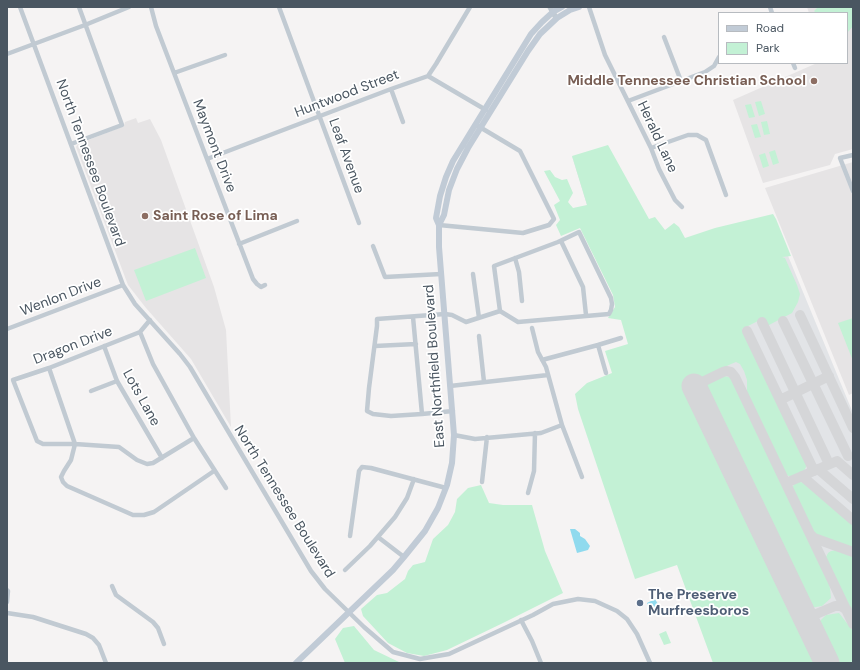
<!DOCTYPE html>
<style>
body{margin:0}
#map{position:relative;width:860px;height:670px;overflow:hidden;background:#f5f3f3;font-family:"DM Sans",sans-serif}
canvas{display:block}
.frame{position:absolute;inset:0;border:8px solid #4a5661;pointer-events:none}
.legend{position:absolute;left:718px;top:12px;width:130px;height:52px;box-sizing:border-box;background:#fff;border:1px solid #b7bbc0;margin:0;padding:5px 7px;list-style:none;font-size:12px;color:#4a5661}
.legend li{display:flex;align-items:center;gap:8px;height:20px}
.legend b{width:20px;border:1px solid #b7bbc0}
</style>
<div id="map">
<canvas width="860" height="670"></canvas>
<div class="frame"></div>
<ul class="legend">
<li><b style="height:5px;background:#c1cbd6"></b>Road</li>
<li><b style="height:11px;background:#c3f1d5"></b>Park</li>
</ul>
</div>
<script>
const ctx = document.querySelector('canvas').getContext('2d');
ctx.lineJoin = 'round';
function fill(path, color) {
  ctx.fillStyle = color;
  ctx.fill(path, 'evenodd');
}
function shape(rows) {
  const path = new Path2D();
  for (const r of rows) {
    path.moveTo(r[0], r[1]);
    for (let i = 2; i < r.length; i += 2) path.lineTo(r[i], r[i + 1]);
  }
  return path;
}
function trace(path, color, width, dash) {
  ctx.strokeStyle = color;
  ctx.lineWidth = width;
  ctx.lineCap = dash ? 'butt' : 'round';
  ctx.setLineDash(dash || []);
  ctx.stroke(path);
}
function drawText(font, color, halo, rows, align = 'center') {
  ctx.font = font + ' "DM Sans",sans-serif';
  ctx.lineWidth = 3.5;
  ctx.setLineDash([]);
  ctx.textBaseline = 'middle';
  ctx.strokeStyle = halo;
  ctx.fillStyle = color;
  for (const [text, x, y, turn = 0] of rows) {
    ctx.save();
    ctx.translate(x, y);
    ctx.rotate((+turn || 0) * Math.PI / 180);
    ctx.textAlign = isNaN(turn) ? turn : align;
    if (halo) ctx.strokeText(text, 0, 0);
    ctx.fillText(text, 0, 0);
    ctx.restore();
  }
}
const education = shape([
 [807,7,853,7,853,149,835,154,830,165,763,183,733,100,817,63,847,63,847,13,809,13],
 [136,118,138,123,150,119,161,140,214,287,226,330,231,427,191,359,146,308,128,285,76,147,78,144,124,126,125,122],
 [853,162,853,393,849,395,765,188]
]);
const airport = shape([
 [572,156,662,250,772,217,853,413,853,663,764,663,637,368]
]);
const green = shape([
 [818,7,853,7,853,26,847,33,847,13,816,13,814,11],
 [761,101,765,114,759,116,755,102],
 [751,104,755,117,749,118,745,105],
 [767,121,770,134,764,135,761,122],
 [757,124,761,137,755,138,751,125],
 [608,145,649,219,655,217,665,230,674,223,679,227,685,238,715,228,773,214,776,219,791,256,782,257,785,258,797,285,800,294,798,302,792,313,769,325,767,325,764,318,742,329,807,465,803,473,792,477,786,475,783,471,747,395,747,380,744,371,740,364,736,362,731,364,684,387,817,663,713,663,677,565,635,579,578,409,575,394,587,383,612,373,605,351,628,344,621,320,608,318,615,307,613,295,580,228,561,236,556,225,560,220,554,205,560,201,544,171,550,170,555,177,562,180,567,179,573,193,568,202,573,208,587,205,572,156],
 [775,150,779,163,773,165,769,152],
 [765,153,769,166,763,168,759,155],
 [195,248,206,278,146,301,134,270],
 [853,318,853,361,838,323],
 [721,375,732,378,829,580,831,598,822,606,810,608,705,390,708,383],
 [796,482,800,482,805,483,853,525,853,549,818,536,814,533,811,529,793,491,793,486],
 [481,485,489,503,503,505,532,505,545,551,563,593,503,623,447,650,424,656,407,653,388,643,363,616,361,609,377,595,387,593,405,579,408,571,413,565,425,562,433,539,448,525,455,512,457,499,468,488],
 [836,550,853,556,853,616,827,562,826,557,828,553,831,551],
 [839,613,853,631,853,663,835,663,817,624,826,615],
 [354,626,374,650,399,662,407,663,345,663,335,639,343,628],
 [666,631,671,643,664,645,659,634]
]);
const water = shape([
 [570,529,575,529,580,533,580,536,585,539,590,546,588,550,577,553],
 [655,599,659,606,649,611,647,603]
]);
const taxiway = shape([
 [800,315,853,428],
 [783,321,848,456],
 [762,322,829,464],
 [747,331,814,471],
 [694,386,723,372,726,371,731,372,735,377,853,624],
 [780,400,829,376],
 [818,469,853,499],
 [802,476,853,520],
 [786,483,837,461,853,475],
 [811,535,814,538,853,552],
 [802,612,807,615,814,615],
 [811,631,809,625,810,621,814,615,835,606,841,606,847,610]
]);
const runway = shape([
 [694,386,827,663]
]);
const minor = shape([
 [20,7,123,285,135,304,180,354,190,367,311,571,325,589,364,627,393,652,420,659,449,654,533,615,553,604,578,599,595,601,617,611,627,619,637,634,650,663],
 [151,7,156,26,253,279,257,284,261,287,265,285],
 [279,7,359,223],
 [589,7,605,55,651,148,659,169,675,200,682,207],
 [770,7,772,13],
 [664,37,681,81],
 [7,54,85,25,129,7],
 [793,63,795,68],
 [174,73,225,55],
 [428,76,436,64,470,7],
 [391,89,403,122],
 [628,101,705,72,714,66,719,57],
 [71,144,122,125,79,7],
 [651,148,688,135,697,135,706,140,726,195],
 [853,155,840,158,853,191],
 [207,159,391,89,428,76,486,110],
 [439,225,523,233,549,225,554,219,520,151,478,126],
 [561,241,583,287,586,315],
 [239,244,297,221],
 [373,246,385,277,441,274],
 [515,258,519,272,522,301],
 [473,274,479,318],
 [413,317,422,414,453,411],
 [150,320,140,332,153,364,194,438,226,488],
 [532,328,538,352,546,367,562,425,582,477],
 [7,329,123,285],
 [140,332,49,368,13,380,37,441,43,444,75,444,119,447,137,460,147,464,153,463,194,438],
 [479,336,484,382],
 [598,345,621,338],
 [104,346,117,381,162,458],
 [375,346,416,344],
 [542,360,598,345,606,373],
 [49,368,75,444,71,460,64,471,61,477,63,482,67,486,133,515,144,515,154,512,214,471],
 [450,386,548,375],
 [91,391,117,381],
 [422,414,391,416,373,414,367,411,369,388,377,326,377,319,445,314,452,315,466,322,500,311,518,322,609,314,611,310,612,304,611,298,579,232,558,242,494,266,500,311],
 [454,435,475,439,541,433,562,425],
 [482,482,487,437],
 [528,493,534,471,535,433],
 [350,536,359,471,362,467,371,468,446,488],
 [378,537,404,557],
 [345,570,370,546,395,517,407,498,414,479],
 [112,586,116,595,153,622,158,628,164,644],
 [7,590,8,591,7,602],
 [7,613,33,617,86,634,93,638,99,645,106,663],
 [521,620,532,641,541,663]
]);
const tertiary = shape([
 [550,7,555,16]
]);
const secondary = shape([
 [439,225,444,215,449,190,457,169,468,148,528,51,540,34,557,18,570,10,579,7],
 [296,663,393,570,404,557,425,531,438,508,447,485,452,463,454,435,439,247,439,225,436,218,440,196,446,177,453,161,531,34,542,22,553,12,562,7]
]);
const markers = [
 [814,81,4,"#8d6e63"],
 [145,216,4,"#8d6e63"],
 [640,603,4,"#5c6f8a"]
];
const educationNames = [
 ["Middle Tennessee Christian School",806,81],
 ["Saint Rose of Lima",153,216,"left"]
];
const streetNames = [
 ["Huntwood Street",347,94,-21],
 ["Herald Lane",657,137,65],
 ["Maymont Drive",214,146,69],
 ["Leaf Avenue",346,156,70],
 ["North Tennessee Boulevard",90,163,70],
 ["Wenlon Drive",61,297,-21],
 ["Dragon Drive",73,346,-21],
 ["East Northfield Boulevard",435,366,-94],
 ["Lots Lane",141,398,61],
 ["North Tennessee Boulevard",284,502,58]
];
const serviceNames = [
 ["The Preserve",648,595],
 ["Murfreesboros",648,611]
];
fill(education, '#e6e4e5');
fill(airport, '#e2e4e7');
fill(green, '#c3f1d5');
fill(water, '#90daee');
trace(taxiway, '#d5d6d8', 10);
trace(runway, '#d5d6d8', 25);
trace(minor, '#c1cad2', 4.5);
trace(tertiary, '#c1cad2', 5.5);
trace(secondary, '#c1cbd6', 6);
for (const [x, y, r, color] of markers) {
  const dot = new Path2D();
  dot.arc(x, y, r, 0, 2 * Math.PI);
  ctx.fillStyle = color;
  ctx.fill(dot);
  trace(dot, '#fff', 1.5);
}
drawText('bold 14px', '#785e54', '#fff', educationNames, 'right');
drawText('14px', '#4a5661', '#fff', streetNames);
drawText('bold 14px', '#4e5e75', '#fff', serviceNames, 'left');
</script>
